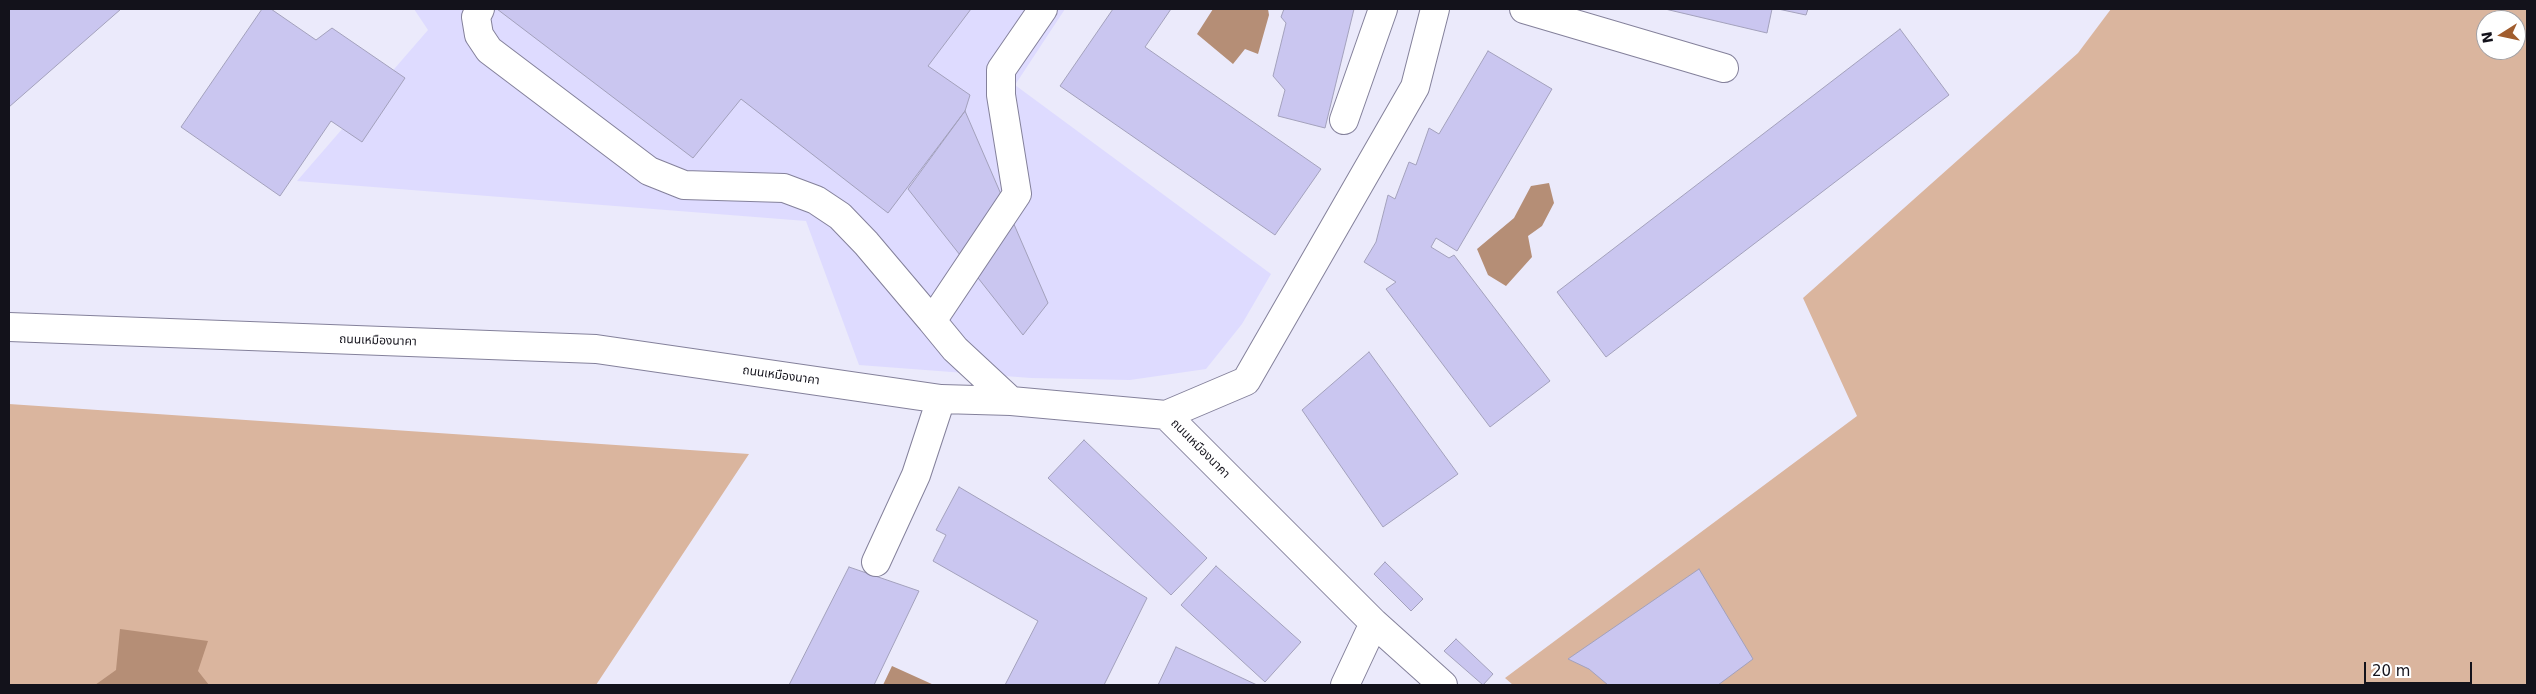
<!DOCTYPE html>
<meta charset="utf-8">
<style>
body{margin:0}
#map{position:relative;width:2536px;height:694px;overflow:hidden;background:#ebeafb;font-family:"DejaVu Sans",sans-serif}
canvas{display:block}
.frame{position:absolute;inset:0;border:10px solid #13121b;pointer-events:none}
.north{position:absolute;left:2476px;top:10px;width:50px;height:50px;box-sizing:border-box;background:#fff;border:1px solid #a1a0a4;border-radius:50%;rotate:260deg;font-size:14px;font-weight:700;line-height:20px;text-align:center;color:#13121b}
.north::after{content:'';display:block;margin:auto;width:18px;height:22px;background:#a15d2e;clip-path:polygon(50% 0,100% 100%,50% 72%,0 100%)}
.scale{position:absolute;left:2364px;top:662px;width:108px;height:22px;box-sizing:border-box;border:2px solid #13121b;border-top:0;padding-left:6px;font-size:15px;line-height:18px;white-space:nowrap;color:#13121b;-webkit-text-stroke:4px #fff;paint-order:stroke}
</style>
<div id="map">
<canvas width="2536" height="694"></canvas>
<div class="frame"></div>
<div class="north">N</div>
<div class="scale">20 m</div>
</div>
<script>
const ctx = document.querySelector('canvas').getContext('2d');
ctx.lineJoin = 'round';
function fill(path, color) {
  ctx.fillStyle = color;
  ctx.fill(path, 'evenodd');
}
function shape(rows) {
  const path = new Path2D();
  for (const r of rows) {
    path.moveTo(r[0], r[1]);
    for (let i = 2; i < r.length; i += 2) path.lineTo(r[i], r[i + 1]);
  }
  return path;
}
function trace(path, color, width, dash) {
  ctx.strokeStyle = color;
  ctx.lineWidth = width;
  ctx.lineCap = dash ? 'butt' : 'round';
  ctx.setLineDash(dash || []);
  ctx.stroke(path);
}
function drawText(font, color, halo, rows, align = 'center') {
  ctx.font = font + ' "DejaVu Sans","Noto Sans Thai",sans-serif';
  ctx.lineWidth = 4;
  ctx.setLineDash([]);
  ctx.textBaseline = 'middle';
  ctx.strokeStyle = halo;
  ctx.fillStyle = color;
  for (const [text, x, y, turn = 0] of rows) {
    ctx.save();
    ctx.translate(x, y);
    ctx.rotate((+turn || 0) * Math.PI / 180);
    ctx.textAlign = isNaN(turn) ? turn : align;
    if (halo) ctx.strokeText(text, 0, 0);
    ctx.fillText(text, 0, 0);
    ctx.restore();
  }
}
const built = shape([
 [414,9,1065,9,1015,85,1271,274,1242,324,1206,369,1130,380,1031,378,859,365,806,221,297,181,428,30]
]);
const green = shape([
 [2111,9,2527,9,2527,685,1513,685,1505,678,1857,416,1803,298,2078,53],
 [2486,20,2516,20,2516,50,2486,50],
 [9,404,749,454,596,685,9,685]
]);
const water = shape([
 [1213,9,1268,9,1269,15,1258,54,1245,49,1233,64,1197,34],
 [1549,183,1554,203,1542,226,1528,236,1532,257,1506,286,1488,275,1477,249,1514,218,1531,186],
 [120,629,208,641,198,671,209,685,95,685,116,670],
 [892,666,934,685,883,685]
]);
const building = shape([
 [9,9,121,9,9,107,9,9],
 [262,9,271,9,316,40,332,28,405,78,362,142,331,121,280,196,181,127,262,9],
 [497,9,971,9,928,66,970,95,965,111,888,213,741,99,693,158,497,9],
 [1113,9,1171,9,1145,47,1321,169,1275,235,1060,86,1113,9],
 [1284,9,1354,9,1325,128,1278,116,1285,90,1273,76,1286,23,1281,17,1284,9],
 [1665,9,1772,9,1767,33,1665,9],
 [1778,9,1808,9,1806,15,1778,9],
 [1900,29,1949,95,1606,357,1557,292,1900,29],
 [1488,51,1552,89,1457,251,1436,238,1431,247,1449,258,1454,255,1550,381,1490,427,1386,289,1396,282,1364,262,1376,242,1388,195,1395,199,1409,162,1416,165,1429,128,1439,134,1488,51],
 [965,111,1048,303,1023,335,908,189,965,111],
 [1369,352,1458,474,1383,527,1302,410,1369,352],
 [1084,440,1207,558,1171,595,1048,478,1084,440],
 [959,487,1147,598,1104,685,1005,685,1038,621,933,561,946,535,936,530,959,487],
 [1385,562,1423,599,1411,611,1374,574,1385,562],
 [1216,566,1301,642,1265,682,1181,605,1216,566],
 [849,567,919,591,874,685,789,685,849,567],
 [1699,569,1753,659,1718,685,1608,685,1589,669,1568,659,1699,569],
 [1456,639,1493,674,1483,685,1444,651,1456,639],
 [1176,647,1257,685,1158,685,1176,647]
]);
const minor = shape([
 [480,9,476,17,479,35,489,50,649,171,684,185,784,188,816,200,840,216,866,243,932,321],
 [1524,9,1724,68],
 [1344,120,1383,9],
 [9,327,596,349,941,399,1011,401,1166,415,1374,623,1443,685],
 [1011,401,955,349,932,321,1017,194,1001,95,1001,70,1043,9],
 [1166,415,1246,381,1415,87,1435,9],
 [876,562,916,475,941,399],
 [1345,685,1374,623]
]);
const streetNames = [
 ["ถนนเหมืองนาคา",378,341,2],
 ["ถนนเหมืองนาคา",781,376,8],
 ["ถนนเหมืองนาคา",1200,449,45]
];
fill(built, '#dedbff');
fill(green, '#dab59e');
fill(water, '#b58e76');
fill(building, '#cac6f0');
trace(building, '#a3a1bc', 1);
trace(minor, '#84819b', 30);
trace(minor, '#fff', 28);
drawText('12px', '#13121b', '#fff', streetNames);
</script>
